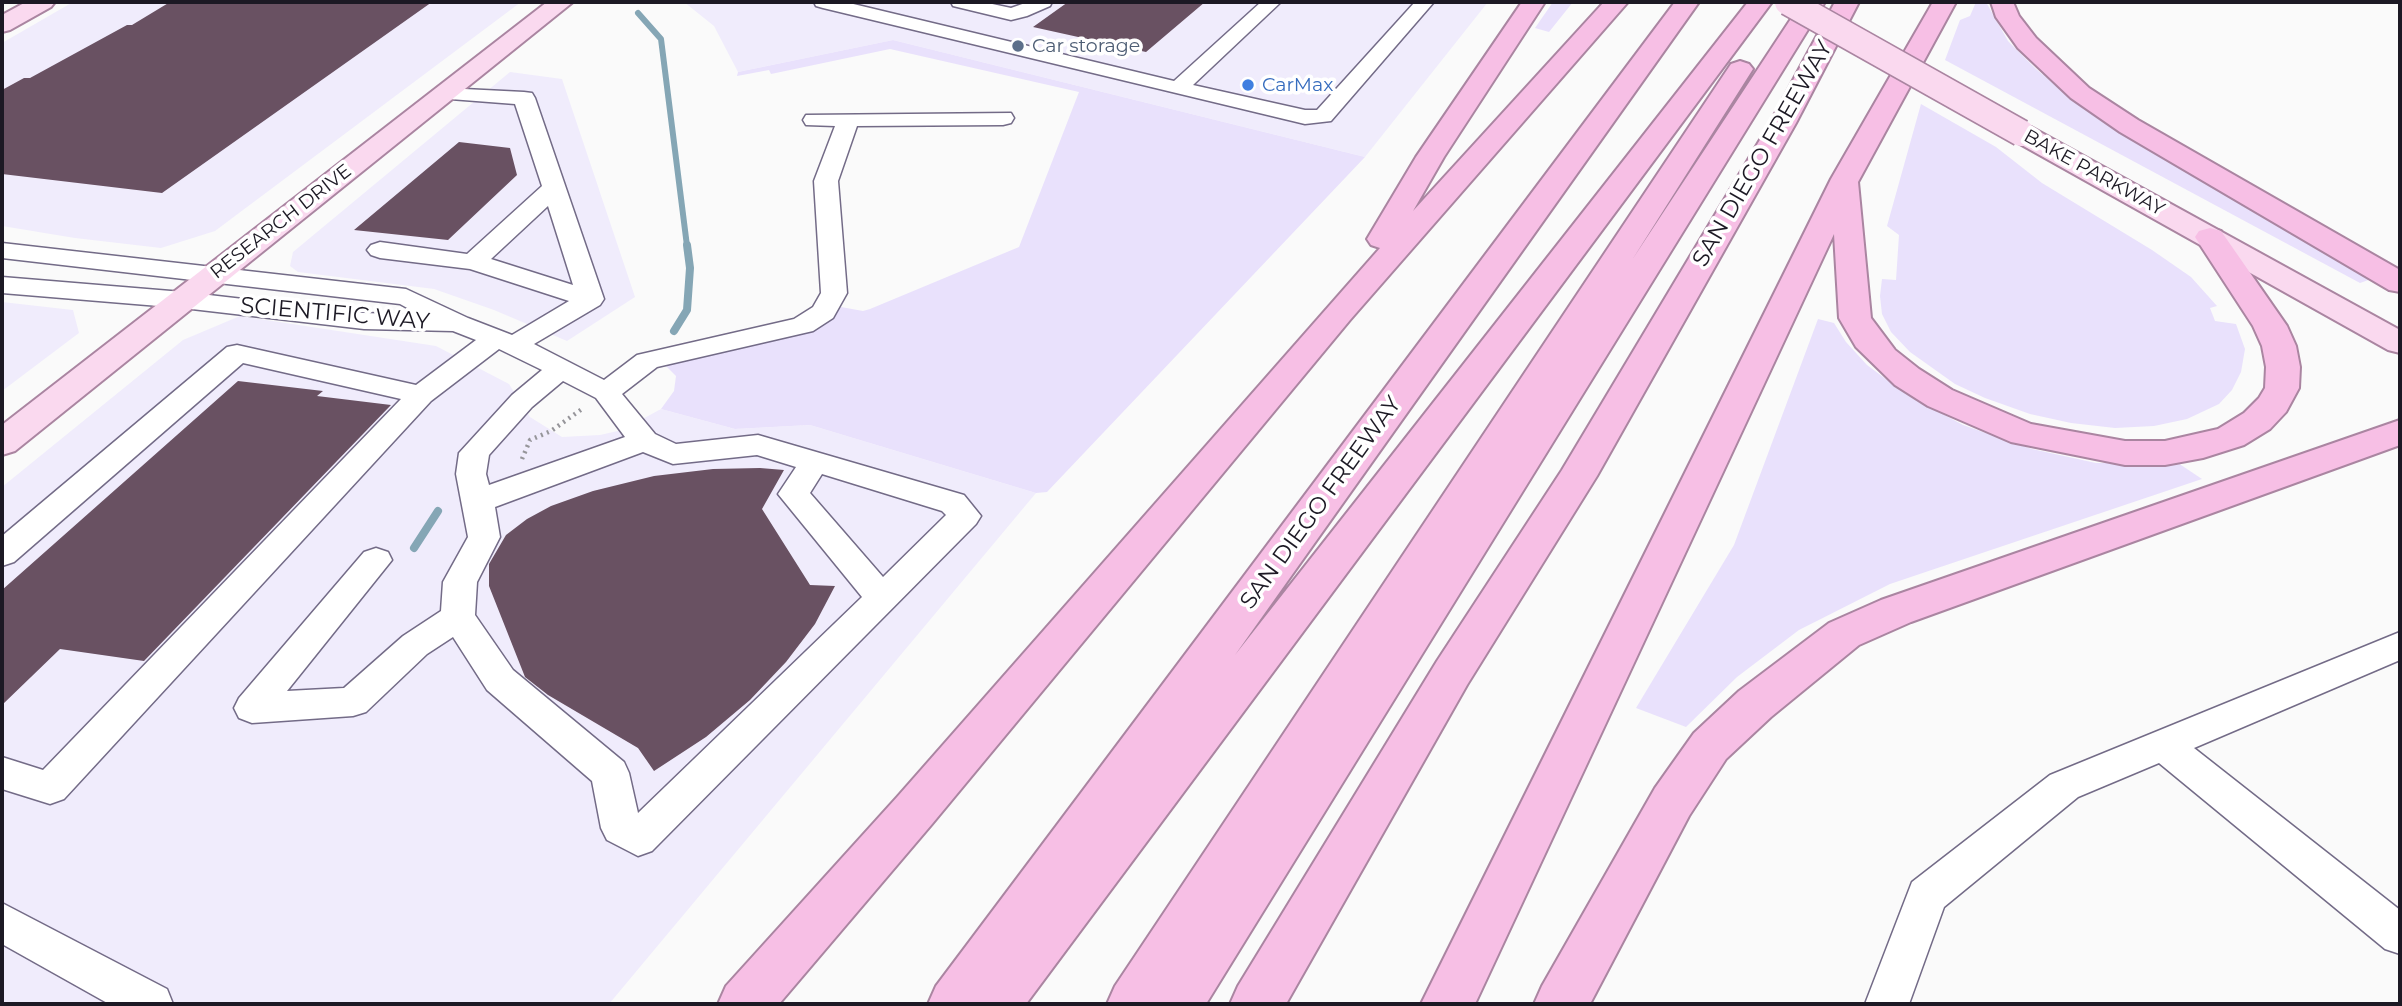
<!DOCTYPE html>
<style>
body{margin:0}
#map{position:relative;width:2402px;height:1006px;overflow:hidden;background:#fafafa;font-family:Montserrat,sans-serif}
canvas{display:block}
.frame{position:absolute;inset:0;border:4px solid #1c1924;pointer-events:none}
</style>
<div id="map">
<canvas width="2402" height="1006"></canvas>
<div class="frame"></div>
</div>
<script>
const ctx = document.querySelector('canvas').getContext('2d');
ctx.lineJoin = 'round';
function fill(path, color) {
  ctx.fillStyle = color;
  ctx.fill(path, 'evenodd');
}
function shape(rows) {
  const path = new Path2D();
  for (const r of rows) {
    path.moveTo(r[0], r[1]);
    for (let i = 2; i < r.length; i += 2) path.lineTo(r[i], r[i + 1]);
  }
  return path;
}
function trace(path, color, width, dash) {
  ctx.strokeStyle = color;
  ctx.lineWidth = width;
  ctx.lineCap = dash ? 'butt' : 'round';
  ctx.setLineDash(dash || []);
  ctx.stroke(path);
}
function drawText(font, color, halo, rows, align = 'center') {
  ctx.font = font + ' Montserrat,sans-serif';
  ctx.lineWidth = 7;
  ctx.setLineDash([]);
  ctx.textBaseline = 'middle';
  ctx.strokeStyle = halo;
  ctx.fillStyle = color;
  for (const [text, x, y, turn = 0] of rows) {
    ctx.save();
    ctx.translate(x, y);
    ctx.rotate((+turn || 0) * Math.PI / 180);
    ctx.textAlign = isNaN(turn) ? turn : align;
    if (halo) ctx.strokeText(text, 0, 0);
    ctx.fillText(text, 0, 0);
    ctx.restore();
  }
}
const built = shape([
 [73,2,521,2,215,231,161,248,75,238,2,226,2,43],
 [684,2,1488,2,1365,157,893,40,738,72,714,26],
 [510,72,562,79,635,297,567,341,494,310,434,289,298,272,290,266,293,252],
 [2,302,73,310,79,333,2,391],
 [240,316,436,346,509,384,530,417,562,437,600,435,622,430,661,409,735,429,810,425,1036,493,609,1004,2,1004,2,487,183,340]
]);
const green = shape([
 [1553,2,1573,2,1549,32,1535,28],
 [1976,2,1986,2,2008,41,2036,69,2066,94,2121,130,2374,278,2360,283,1945,60,1960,20,1970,16],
 [893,40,1365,157,1047,492,1036,493,810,425,735,429,661,409,674,391,676,376,665,365,831,319,841,307,863,311,870,309,1019,247,1079,92,890,49,771,74,769,70,737,76,738,72],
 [1921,104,1996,147,2042,183,2152,250,2191,277,2217,306,2210,308,2215,321,2236,324,2245,349,2241,372,2232,390,2219,404,2187,419,2154,426,2115,428,2071,423,2030,414,1985,398,1955,384,1910,352,1891,332,1882,314,1880,296,1882,279,1896,280,1899,235,1887,226],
 [1818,319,1834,323,1846,342,1867,365,1906,394,1963,425,2032,449,2096,463,2178,463,2202,479,1890,584,1799,630,1737,677,1686,727,1636,708,1734,545]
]);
const streamFar1 = shape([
 [638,13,661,39,687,246]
]);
const stream = shape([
 [674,331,687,310,690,268,687,245],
 [414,548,438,511]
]);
const building = shape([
 [170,2,432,2,162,193,2,174,2,90,24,78,30,78,127,25,132,25],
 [1068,2,1205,2,1146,52,1033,27],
 [459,142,510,148,517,175,448,240,354,230],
 [238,381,323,391,317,396,391,405,144,661,60,649,2,705,2,590],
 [760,468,784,470,762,509,810,585,835,586,815,624,786,662,750,700,706,737,654,771,638,748,548,695,525,677,489,586,489,564,506,535,527,519,551,506,593,491,654,476,713,469]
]);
const path = shape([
 [522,459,530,440,551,431,582,409]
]);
const minor = shape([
 [814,2,845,2,1174,81,1261,2,1281,2,1193,85,1305,110,1317,110,1415,2,1434,2,1331,121,1305,124,823,8,816,6,814,2],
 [951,2,983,2,1011,8,1028,2,1052,2,1050,6,1027,16,1011,20,953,6,951,2],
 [444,88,524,92,532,93,535,98,604,299,600,305,534,344,604,380,637,355,794,319,813,307,821,293,814,181,835,126,806,125,803,120,806,115,1011,113,1014,118,1011,123,1003,125,857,126,838,181,847,293,833,318,813,331,657,367,622,394,655,434,676,444,758,435,964,495,981,516,976,524,652,851,638,856,607,840,601,828,592,781,487,690,453,637,427,654,366,712,353,716,252,723,239,718,234,708,239,698,364,552,376,548,388,552,392,560,287,691,344,688,403,636,441,611,443,582,468,537,456,474,459,453,512,395,542,370,499,349,431,401,64,799,50,804,2,789,2,757,43,770,401,399,243,363,14,562,2,566,2,536,227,347,237,345,416,385,476,340,453,331,364,329,183,308,2,293,2,277,183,292,364,313,420,315,400,304,2,258,2,243,406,289,468,318,512,335,569,301,470,269,380,258,371,255,367,250,371,245,380,242,467,254,542,186,515,104,437,98,433,94,437,90,444,88],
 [548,206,573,285,491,259,548,206],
 [563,381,596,398,625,437,489,485,486,474,489,455,532,407,563,381],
 [643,452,673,464,757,455,796,467,778,494,862,597,638,813,629,773,624,762,513,670,475,615,477,582,500,537,495,507,643,452],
 [822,474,942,511,946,515,883,577,810,493,822,474],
 [2400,632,2400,660,2194,748,2400,910,2400,954,2385,949,2159,763,2078,797,1944,907,1909,1004,1865,1004,1912,882,2050,775,2400,632],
 [2,903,167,989,173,1004,109,1004,2,944,2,903]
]);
const major = shape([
 [26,2,55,2,51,7,10,30,2,32,2,15,26,2],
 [547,2,573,2,15,451,2,455,2,425,547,2],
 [2021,125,2031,127,2400,330,2400,353,2388,350,2011,139,2007,133,2011,127,2021,125]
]);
const highway = shape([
 [1522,2,1545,2,1444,157,1413,211,1604,2,1628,2,1350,320,932,824,779,1004,718,1004,726,986,898,796,1380,248,1371,245,1367,239,1416,157,1522,2],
 [1675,2,1699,2,1235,655,1748,2,1772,2,1026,1004,928,1004,936,986,1675,2],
 [1802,2,1825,2,1206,1004,1107,1004,1115,986,1731,64,1740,61,1749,64,1753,69,1632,260,1802,2],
 [1835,2,1859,2,1796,123,1597,476,1467,685,1286,1004,1230,1004,1238,986,1437,661,1562,470,1770,123,1835,2],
 [1933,2,1956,2,1858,182,1871,318,1895,350,1919,369,1952,390,2031,424,2125,441,2165,441,2218,429,2244,413,2259,398,2265,388,2266,367,2262,346,2253,326,2195,237,2199,231,2210,228,2221,231,2287,326,2296,346,2300,367,2299,388,2286,412,2270,429,2244,445,2203,458,2165,465,2125,465,2011,442,1928,406,1895,385,1856,347,1839,318,1834,234,1475,1004,1421,1004,1831,179,1933,2],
 [1991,2,2013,2,2019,16,2036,38,2089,88,2138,120,2400,270,2400,292,2389,290,2120,132,2071,98,2018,48,1996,17,1991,2],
 [2400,420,2400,445,1911,622,1859,645,1771,717,1726,759,1689,816,1590,1004,1534,1004,1542,986,1655,788,1694,733,1739,691,1829,623,1881,600,2400,420]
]);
const majorBridge = shape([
 [1788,2,2021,133]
]);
const markers = [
 [1018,46,7,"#5c6f8a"],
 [1248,85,7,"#3f7fe0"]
];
const farServicenames = [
 ["Car storage",1032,46]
];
const farShopnames = [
 ["CarMax",1262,85]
];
const farStreetnames = [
 ["BAKE PARKWAY",2094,173,29],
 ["RESEARCH DRIVE",281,222,-38]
];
const streetNames = [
 ["SAN DIEGO FREEWAY",1763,154,-60],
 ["SCIENTIFIC WAY",335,314,5],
 ["SAN DIEGO FREEWAY",1321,503,-54]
];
fill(built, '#f0ecfc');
fill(green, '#e9e1fc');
trace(streamFar1, '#85a6b5', 6);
trace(stream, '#85a6b5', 8);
fill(building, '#695162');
trace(minor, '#736b87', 3);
trace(major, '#aa85a1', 4);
trace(highway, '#aa85a1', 4);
trace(path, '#96959a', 4.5, [2, 4.5]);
fill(minor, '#fff');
fill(major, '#fad9ef');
fill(highway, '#f7bfe5');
trace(majorBridge, '#aa85a1', 29, []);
trace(majorBridge, '#fad9ef', 26);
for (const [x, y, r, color] of markers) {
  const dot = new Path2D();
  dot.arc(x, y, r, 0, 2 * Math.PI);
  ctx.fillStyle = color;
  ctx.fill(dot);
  trace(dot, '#fff', 2.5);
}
drawText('19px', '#4e5e75', '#fff', farServicenames, 'left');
drawText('19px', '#366cbe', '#fff', farShopnames, 'left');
drawText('19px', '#1c1924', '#fff', farStreetnames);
drawText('23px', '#1c1924', '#fff', streetNames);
</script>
